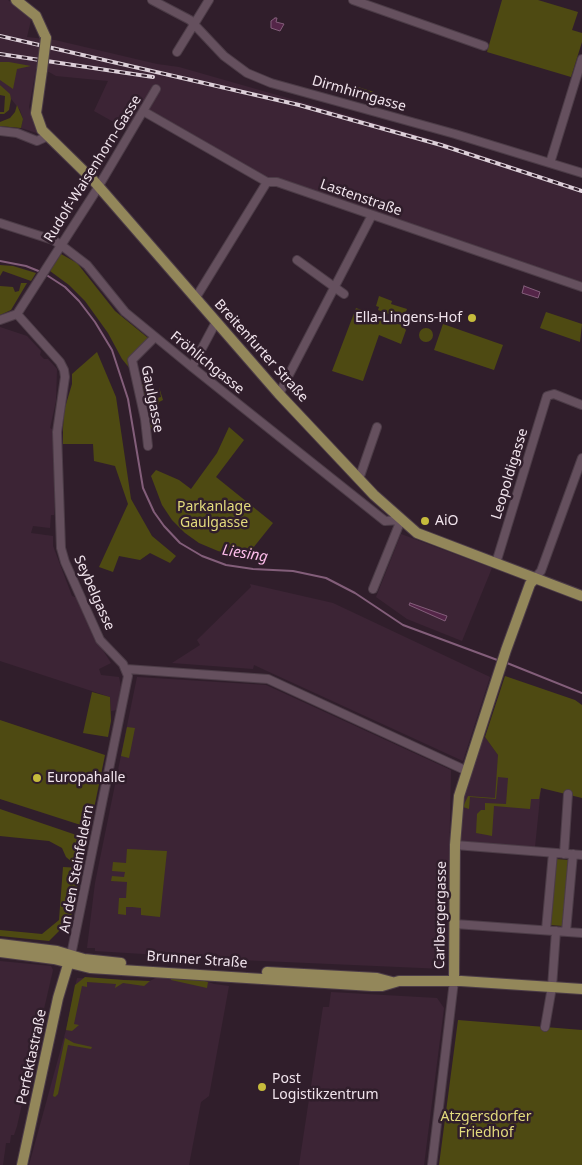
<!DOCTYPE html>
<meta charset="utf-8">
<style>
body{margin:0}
canvas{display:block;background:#301e2b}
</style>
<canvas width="582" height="1165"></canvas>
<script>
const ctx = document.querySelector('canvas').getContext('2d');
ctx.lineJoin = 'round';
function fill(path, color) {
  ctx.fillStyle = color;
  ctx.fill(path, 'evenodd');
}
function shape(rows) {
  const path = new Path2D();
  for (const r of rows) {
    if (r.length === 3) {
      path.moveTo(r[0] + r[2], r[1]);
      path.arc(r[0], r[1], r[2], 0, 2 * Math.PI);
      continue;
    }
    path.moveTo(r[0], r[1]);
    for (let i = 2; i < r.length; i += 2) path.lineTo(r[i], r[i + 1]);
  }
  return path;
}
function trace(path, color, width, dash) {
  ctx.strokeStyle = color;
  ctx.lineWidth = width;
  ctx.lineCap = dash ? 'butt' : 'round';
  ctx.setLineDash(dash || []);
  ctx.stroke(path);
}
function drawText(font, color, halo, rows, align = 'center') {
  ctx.font = font + ' "Noto Sans",sans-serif';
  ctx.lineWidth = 5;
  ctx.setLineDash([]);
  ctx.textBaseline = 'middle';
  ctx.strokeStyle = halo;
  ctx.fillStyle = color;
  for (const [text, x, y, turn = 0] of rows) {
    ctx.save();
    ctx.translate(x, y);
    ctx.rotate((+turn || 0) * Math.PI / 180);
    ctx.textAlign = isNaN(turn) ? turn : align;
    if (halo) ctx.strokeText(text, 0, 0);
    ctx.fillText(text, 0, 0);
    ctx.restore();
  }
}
const built = shape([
 [0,0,8,0,29,16,31,20,27,37,55,40,157,64,179,67,445,143,582,189,582,286,266,181,143,112,129,134,126,129,94,111,108,81,56,76,49,72,36,69,29,107,37,133,21,128,23,119,20,110,0,85],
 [0,327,27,336,41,351,40,355,44,359,48,359,57,369,56,401,50,428,57,432,54,515,51,515,50,528,33,526,31,533,53,536,53,546,72,596,78,598,94,636,111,663,99,669,101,675,119,677,121,687,117,710,111,711,110,697,0,661],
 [401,534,492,568,462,641,407,619,376,597],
 [250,584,333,603,490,677,463,761,254,665,253,669,172,663,200,645,197,640,251,587],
 [137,677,266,685,451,770,447,957,444,957,444,969,240,960,95,951,95,948,87,948,95,883],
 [485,737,498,755,541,788,535,847,531,851,455,845,457,812,474,749],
 [0,961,51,966,53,970,17,1126,14,1135,11,1135,10,1143,6,1143,3,1165,0,1165],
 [159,976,196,978,214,984,229,986,209,1096,201,1102,189,1165,29,1165,66,1030,77,978,150,981],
 [331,992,437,998,444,1008,424,1165,299,1165,323,1007,329,1007]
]);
const green = shape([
 [502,0,538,0,578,12,572,30,582,33,582,42,571,77,487,52],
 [0,62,9,62,31,66,17,69,13,89,0,80],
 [0,85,10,94,11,99,9,110,4,114,0,114,0,112,4,112,5,96,0,95],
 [358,87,374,92,371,103,355,98],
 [17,105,23,119,21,128,0,126,0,122,10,118,15,112],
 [61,254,77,263,115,311,148,338,129,358,131,370,122,359,108,333,85,301,69,285,50,271],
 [0,265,13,266,36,273,31,281,3,271,0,276],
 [21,283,27,283,11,310,0,315,0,286,13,287,15,292,19,291],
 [379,296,392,301,391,304,407,309,403,319,378,310,379,307,376,306],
 [356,308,401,324,406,330,401,344,379,335,363,381,332,371],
 [546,312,582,324,580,342,540,328],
 [443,324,503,345,494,370,434,350],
 [426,335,7],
 [97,352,116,397,131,499,152,536,176,556,170,563,150,553,140,560,119,556,113,572,99,567,128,504,115,466,94,461,93,444,63,444,63,429,64,411,72,384,72,374],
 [144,384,150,400,161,397,159,387,163,400,159,402,159,429,151,429,142,385],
 [229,427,244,440,216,477,273,523,245,558,218,551,199,543,185,533,172,520,162,505,151,476,156,470,179,480,191,489,217,453],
 [505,676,575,700,582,705,582,798,541,788,539,799,531,799,530,809,494,806,492,836,487,835,476,833,477,814,481,810,485,810,485,803,506,804,508,778,498,777,496,799,470,797,469,809,463,807,468,796,495,798,498,755,485,737],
 [92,692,110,697,111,721,108,737,83,733],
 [0,720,105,755,90,828,0,799],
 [127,727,135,728,129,758,121,756],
 [0,809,88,839,83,863,72,862,66,857,62,848,49,841,0,836],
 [127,849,167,851,160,917,141,915,141,908,132,907,126,907,126,915,118,914,119,898,126,898,127,882,111,881,112,876,124,877,125,872,112,871,113,862,126,863],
 [556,859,569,860,563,926,550,925],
 [63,867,81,868,68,931,60,930,49,941,0,936,0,930,42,934,59,920],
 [171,976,201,980,208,982,207,988,171,980],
 [85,977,124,980,150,981,144,986,123,983,115,988,116,984,87,982,87,987,82,986,74,1024,79,1025,72,1031,66,1030,75,985],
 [458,1020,582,1030,582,1165,439,1165],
 [65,1038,74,1043,92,1047,91,1049,68,1045,58,1094,55,1097,53,1096]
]);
const water = shape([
 [275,18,277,18,276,22,284,24,280,31,271,28,271,21,275,18],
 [524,286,540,292,538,298,522,293,524,286],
 [410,603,447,616,445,621,409,605,410,603]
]);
const stream = shape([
 [0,261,26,266,41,272],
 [45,274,65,287,79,301,95,322,112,350,128,399,143,488,154,512,164,526,180,543,202,556,226,565,253,569,293,571,326,578,355,593,403,625,500,661],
 [507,663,582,693]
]);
const minor = shape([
 [152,0,190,20,224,56,247,73,271,83,455,134,582,173],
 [353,0,484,46],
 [177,52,209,0],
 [143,111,267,182,277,182,582,287],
 [0,131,17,133,37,141,48,136],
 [550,163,582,59],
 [0,223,53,240,61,245,87,265,125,312,192,367,385,521,401,520,373,589],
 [297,260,344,294],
 [195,299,267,182],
 [17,314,60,362,64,370,65,377,57,432,61,548,65,562,100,640,123,664,128,676,71,955],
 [17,314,94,194,156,89],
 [0,320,17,314],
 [192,367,216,322],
 [279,394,372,215],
 [148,446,145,419,132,360,155,337],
 [359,479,377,427],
 [496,563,547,396,554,394,582,405],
 [535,578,541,571,582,458],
 [126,669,268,679,467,771],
 [455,845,582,855],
 [564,854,568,794],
 [455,924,582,933],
 [546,930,553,853],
 [566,932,573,854],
 [545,1027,552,987,556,931],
 [432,1165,454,981]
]);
const major = shape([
 [16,0,36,16,46,38],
 [42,70,36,113,42,130,93,180,279,394,374,495,417,533,582,596],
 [0,944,57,951,84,959,121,963],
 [0,952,54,959,90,968,372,986,382,986,399,981,461,981,582,989],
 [267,972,377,978,392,982],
 [454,981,455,845,459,796,506,650,530,584,535,578],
 [22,1165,58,998,70,958]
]);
const rail = shape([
 [0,36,299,105,441,145,582,191],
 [0,54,153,77]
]);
const majorBridge = shape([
 [42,70,46,38]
]);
const markers = [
 [472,318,5,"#c6bb3c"],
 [425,521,5,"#c6bb3c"],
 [37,778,5,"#c6bb3c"],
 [262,1087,5,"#c6bb3c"]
];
const streetNames = [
 ["Dirmhirngasse",359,94,16],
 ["Rudolf-Waisenhorn-Gasse",93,169,-58],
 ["Lastenstraße",361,198,19],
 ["Breitenfurter Straße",261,351,48],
 ["Fröhlichgasse",207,363,39],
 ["Gaulgasse",152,399,79],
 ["Leopoldigasse",510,474,-73],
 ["Seybelgasse",94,593,66],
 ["An den Steinfeldern",77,869,-79],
 ["Carlbergergasse",441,915,-89],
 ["Brunner Straße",197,960,4],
 ["Perfektastraße",32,1057,-78]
];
const poiNames = [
 ["Ella-Lingens-Hof",462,318,"right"],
 ["AiO",435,521],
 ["Europahalle",47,778],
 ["Post",272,1079],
 ["Logistikzentrum",272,1095]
];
const parkNames = [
 ["Parkanlage",214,507],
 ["Gaulgasse",214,523],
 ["Atzgersdorfer",486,1117],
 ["Friedhof",486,1133]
];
const waterNames = [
 ["Liesing",245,554,9]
];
fill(built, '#3c2435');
fill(green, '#4e4a12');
fill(water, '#542548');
trace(water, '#835e7a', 1);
trace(stream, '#835e7a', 2);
trace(minor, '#4c3c47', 10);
trace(major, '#4c3c47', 12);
trace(minor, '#65505e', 8);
trace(major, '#93875a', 10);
trace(rail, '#dccfd8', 4);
trace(rail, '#301e2b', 2, [5.5]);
trace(majorBridge, '#4c3c47', 12, []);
trace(majorBridge, '#93875a', 10);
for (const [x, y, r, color] of markers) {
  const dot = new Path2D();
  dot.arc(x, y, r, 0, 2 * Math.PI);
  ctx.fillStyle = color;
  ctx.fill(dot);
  trace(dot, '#301e2b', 2);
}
drawText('14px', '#f1e4ed', '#301e2b', streetNames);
drawText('14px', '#f1e4ed', '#301e2b', poiNames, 'left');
drawText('14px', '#e3db7d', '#301e2b', parkNames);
drawText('italic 15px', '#fcbce9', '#301e2b', waterNames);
</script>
